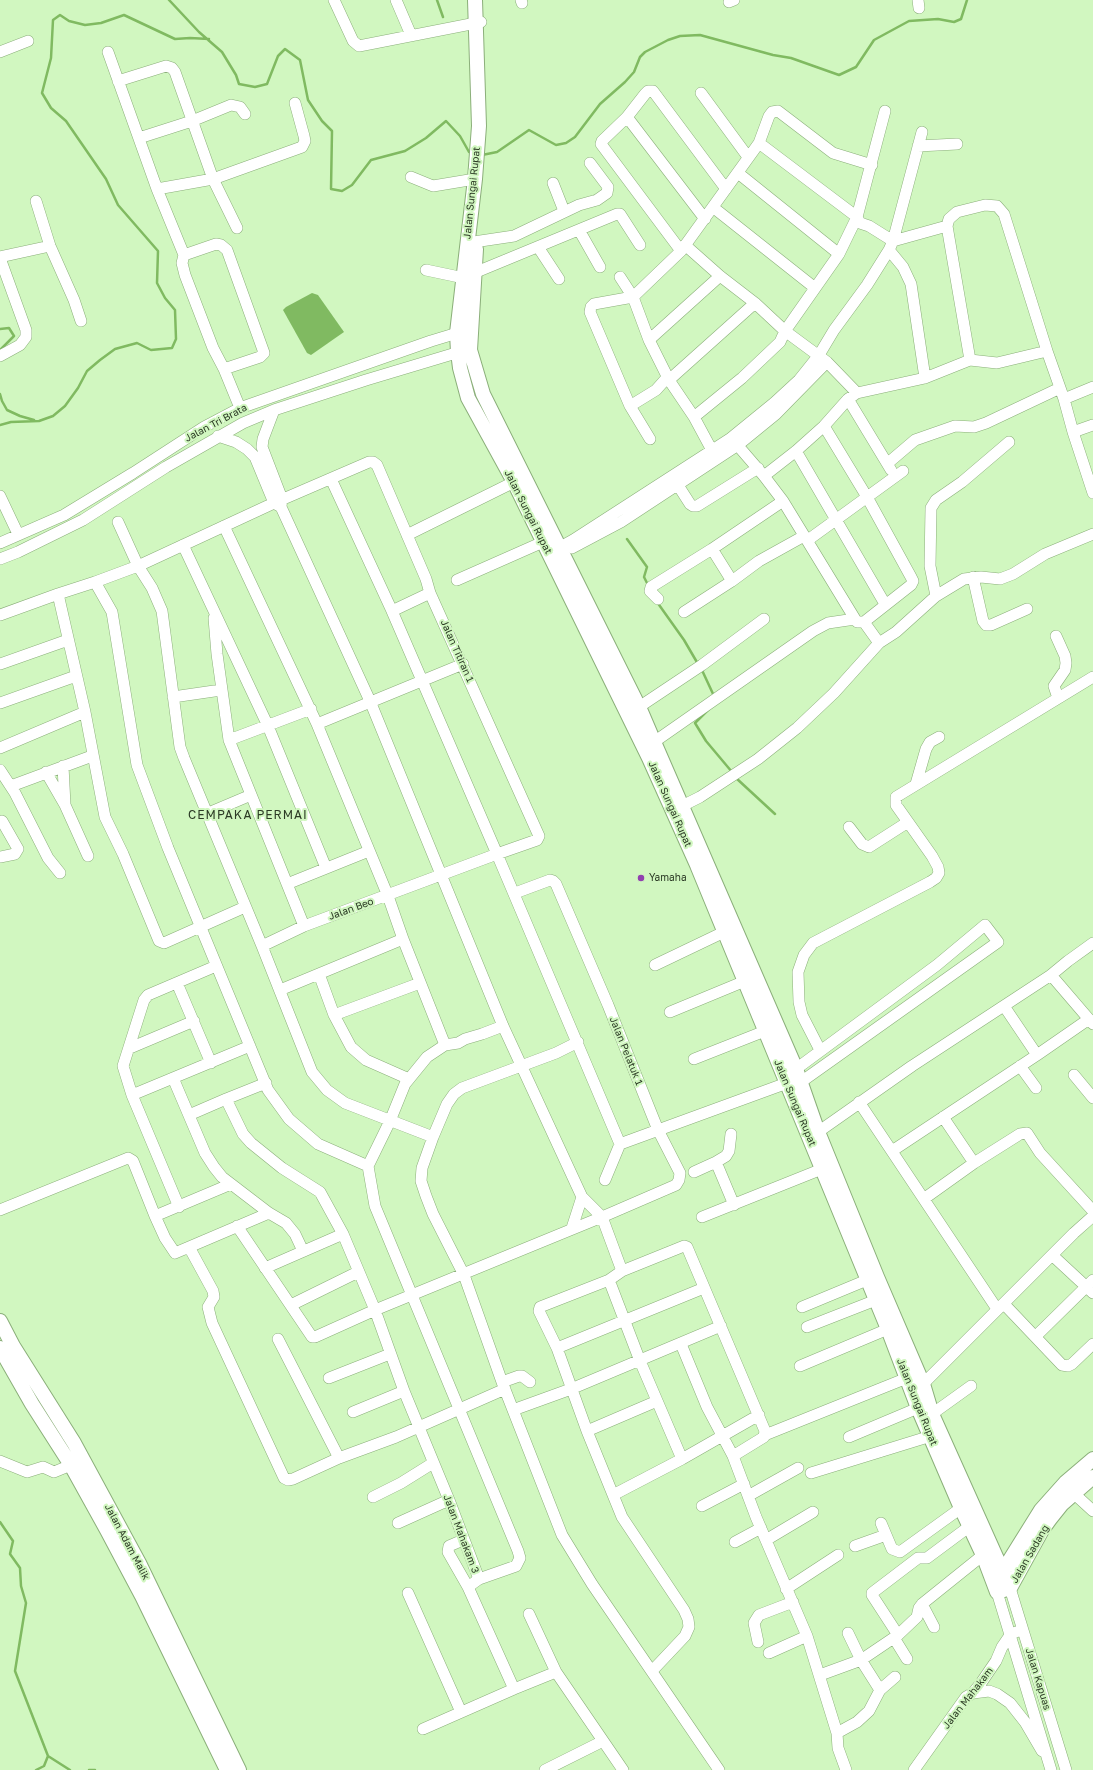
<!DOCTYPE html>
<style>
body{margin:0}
canvas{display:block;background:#d1f7c0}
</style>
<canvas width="1093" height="1770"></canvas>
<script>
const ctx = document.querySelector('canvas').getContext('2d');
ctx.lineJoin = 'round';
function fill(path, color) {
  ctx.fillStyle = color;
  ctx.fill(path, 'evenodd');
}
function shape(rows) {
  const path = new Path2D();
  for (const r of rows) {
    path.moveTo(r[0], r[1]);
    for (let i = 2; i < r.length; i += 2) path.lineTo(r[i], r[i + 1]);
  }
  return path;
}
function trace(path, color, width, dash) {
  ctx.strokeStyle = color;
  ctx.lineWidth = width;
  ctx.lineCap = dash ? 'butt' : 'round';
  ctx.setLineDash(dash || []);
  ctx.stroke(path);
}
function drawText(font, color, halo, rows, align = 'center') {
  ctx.font = font + ' "Golos Text",sans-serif';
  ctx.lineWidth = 4;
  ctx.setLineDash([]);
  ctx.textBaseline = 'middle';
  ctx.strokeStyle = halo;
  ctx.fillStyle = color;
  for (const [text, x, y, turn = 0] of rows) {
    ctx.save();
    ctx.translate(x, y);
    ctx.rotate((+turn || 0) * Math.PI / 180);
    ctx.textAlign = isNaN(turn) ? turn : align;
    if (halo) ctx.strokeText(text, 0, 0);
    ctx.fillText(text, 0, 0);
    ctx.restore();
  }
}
const water = shape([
 [312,293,318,295,344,332,311,355,307,353,283,310,286,307]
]);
const stream = shape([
 [169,0,199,32,222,52,236,75,239,84,255,87,267,84,278,56,285,49,300,60,308,100,322,121,332,131,331,189,342,191,352,185,371,160,405,151,426,138,446,121,460,136,469,152,473,153],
 [437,0,443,17],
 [482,155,497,152,529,130,556,145,566,143,575,137,600,104,625,82,634,72,640,57,645,52,668,40,680,36,700,35,773,55,791,58,839,75,856,67,874,40,909,21,938,19,954,22,961,19,967,0],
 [0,329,9,328,14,336,0,350],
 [0,394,2,401,7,410,20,416,34,420],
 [0,425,11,422,39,421,53,416,65,406,78,388,87,371,100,360,115,349,137,343,151,350,172,348,176,339,175,310,165,298,157,283,158,251,118,205,106,179,66,121,51,108,42,93,51,58,53,20,60,15,69,21,85,25,101,23,124,15,175,39,190,38,209,39],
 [627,539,647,567,644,577,648,585],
 [657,602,684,640,698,664],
 [701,668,714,696],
 [709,709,695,723,706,741,732,772],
 [736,778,775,814],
 [0,1522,13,1541,10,1554,20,1568,21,1586,26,1603,15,1671,48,1756,44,1766,36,1770],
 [48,1756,70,1770],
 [89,1770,95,1770]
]);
const minor = shape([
 [334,0,353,41,359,46,481,22],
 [396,0,411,35],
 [521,0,522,3],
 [918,0,919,8],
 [729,2,734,0],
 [0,52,28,41],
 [108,52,157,189,184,255,182,263,185,275,213,348,224,369,240,408],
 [118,81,166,66,172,68,175,72,213,179,237,228],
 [701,93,748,157],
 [627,117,705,219],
 [139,138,192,121,231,105,240,107,245,114],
 [759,143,857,217,860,223,869,226,893,241,947,226],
 [918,146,957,144],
 [738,173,839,254],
 [411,177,433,186,475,179],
 [553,183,564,211],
 [157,189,213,179,302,147,305,141,304,136,295,103],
 [36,201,50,246,74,300,81,321],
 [714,208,815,288],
 [579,230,600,267],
 [467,243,514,236,579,205,597,200,607,193,608,187,590,163],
 [685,245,720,276,755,303,785,331,827,362,857,393],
 [538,247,559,279],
 [889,250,903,267,911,284,925,378],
 [681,251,601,144,602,141,627,117,645,94,648,91,653,91,726,189],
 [184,255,216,244,221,245,227,250,263,350,264,353,260,357,224,369],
 [0,257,50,246],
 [0,258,26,330,26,337,20,345,0,356],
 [426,270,464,278],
 [468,274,474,273,617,214,620,214,640,245],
 [620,277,633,297,649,340,669,380,694,417,715,456],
 [649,340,720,276],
 [970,360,947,226,949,219,957,212,985,205,997,206,1004,214,1047,351],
 [1093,387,1064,399,1073,432,1093,493],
 [848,399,891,470],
 [630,406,590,312,591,307,594,304,633,297,681,251,759,143,769,116,772,112,778,111,833,153,872,165],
 [274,410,263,439,262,447,282,499,281,506],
 [694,417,742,378,780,342,785,331,839,254,857,217,885,111],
 [1073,432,1093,425],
 [218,436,236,442,247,449,255,457,274,503,281,507,370,701,503,1026,582,1197,602,1217,622,1271],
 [650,439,630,406,656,390,664,381,669,380,755,303],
 [733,440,764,476,783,501,855,619],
 [796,451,885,604],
 [888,463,915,440,955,426,974,427,986,423,1060,388],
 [764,476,796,451,824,426,848,399,857,393,925,378,970,360,997,363,1047,351,1064,399],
 [674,479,690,504,693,506,697,506,758,468],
 [0,496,18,534],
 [118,522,138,566,152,588,162,611,180,747,184,758,262,946,312,1072,327,1090,345,1103,433,1137,422,1168,421,1181,426,1196,433,1214,464,1275,502,1382,562,1535,592,1584,719,1770],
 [224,526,317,724,388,896,403,939,445,1045],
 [407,535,514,482],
 [808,540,903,471],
 [0,543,64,515,133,473,204,427,240,408,431,341,464,331],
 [183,545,268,726,326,868],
 [572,548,621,522,738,445,776,414,827,362],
 [712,549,732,581],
 [553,551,573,540,731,438,774,403,799,380,819,355,834,330,867,285,889,250,893,241,922,132],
 [0,559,18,552,83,520,166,467,243,423,274,410,366,380,466,350],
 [973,577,983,621,986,625,991,625,1027,609],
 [457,580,543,542],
 [58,594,95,582],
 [936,596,930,566,931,508,936,500,962,482,1009,442],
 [658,599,650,591,651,587,712,549,783,501],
 [392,611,430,593],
 [684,612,732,581,759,561,804,536],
 [0,615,58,594,85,712,105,817,123,854,159,941,164,943,245,907],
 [214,618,217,654,229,740,304,926],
 [864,622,879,643],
 [1056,636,1065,656,1066,663,1065,670,1054,686,1058,698],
 [0,664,68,640],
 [173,697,221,690],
 [0,703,76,676],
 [639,707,702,665,764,619],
 [317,724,463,664],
 [229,740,311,709],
 [654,742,813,631,828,623,855,619,857,622,864,622,911,585,913,581,911,577,867,497,824,426],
 [0,748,85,712],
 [63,766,65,805],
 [0,770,15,793,48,858,60,873],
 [46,772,65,805,88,856],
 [916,784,926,749,930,742,939,737],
 [11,786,92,756],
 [682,806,700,797,758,759,797,728,834,693,879,643,896,632,936,596,964,579,981,577,1000,579,1013,574,1045,554,1093,534],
 [206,814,251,795],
 [849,827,862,844,869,847,908,822],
 [0,857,15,854,18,849,2,821],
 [287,884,369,851],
 [262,946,304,926,497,854,392,611,331,479],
 [655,965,724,932],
 [319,974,334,1015,351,1047,366,1060,409,1079],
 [1051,975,1093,1024],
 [177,983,211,1063],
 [280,990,403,939],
 [670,1012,745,981],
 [334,1015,420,983],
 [130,1048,194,1021],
 [820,1050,802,1015,799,1002,798,972,804,955,813,943,930,882,936,878,939,873,938,867,932,856,896,805,896,797,1093,677],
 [1037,1055,1089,1019],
 [694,1059,765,1031],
 [1020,1066,1036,1088],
 [796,1069,937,965,985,925,998,942,801,1082],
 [1074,1075,1093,1098],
 [173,1078,205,1153,214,1167,222,1177,269,1213,286,1223,295,1234,303,1251],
 [132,1095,250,1046],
 [226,1099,266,1083],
 [859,1102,997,1309],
 [189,1115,226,1099,243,1134,251,1143,282,1168,320,1192,343,1234,375,1310,602,1217,676,1185,679,1180,680,1173,658,1130,608,1005,556,884,553,881,550,880,515,893],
 [943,1117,974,1163],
 [818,1132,912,1066,1051,975,1068,961,1093,943],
 [433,1137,447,1104,454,1094,462,1088,556,1053,578,1042],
 [620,1144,787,1083],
 [892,1151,1037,1055,1004,1006],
 [716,1162,726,1156,729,1151,731,1134],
 [368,1166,318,1144,289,1119,268,1090,168,848,137,765,112,612,95,582,138,566,274,503,369,462,373,462,377,465,426,579,430,593,539,836,537,840,497,854,620,1144,605,1180],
 [694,1172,716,1162,734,1205],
 [925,1198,974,1163,1020,1134,1027,1133,1040,1153,1093,1211],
 [179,1207,132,1095,123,1066,144,1000,148,995,216,966],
 [0,1210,128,1158,133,1161,155,1216,165,1238,175,1253,269,1213],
 [155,1216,231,1184],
 [702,1217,822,1169],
 [237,1226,312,1337,315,1337,375,1310,404,1391,449,1500,479,1579,468,1587,514,1689,556,1672,623,1770],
 [572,1228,582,1197],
 [189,1247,213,1291,214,1297,208,1307,212,1323,284,1478,288,1480,293,1479,339,1458],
 [1052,1255,1093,1293],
 [265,1268,343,1234],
 [609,1280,640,1361,682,1459],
 [1004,1304,1062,1365,1068,1366,1072,1364,1093,1344],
 [291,1305,358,1272],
 [802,1307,867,1280],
 [807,1327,876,1300],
 [1036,1336,1093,1280],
 [278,1339,339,1458,396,1437,505,1389],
 [681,1344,707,1407,733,1456,756,1517,807,1636,837,1733,838,1748,846,1770],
 [557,1348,704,1288],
 [800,1366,888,1329],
 [329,1378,390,1354],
 [502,1382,519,1376,522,1376,530,1382],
 [917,1386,923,1384,1074,1233,1093,1216],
 [513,1410,571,1389,721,1326],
 [353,1412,404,1391],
 [932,1414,971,1386],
 [587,1431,657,1401],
 [765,1435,907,1378],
 [849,1437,918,1408],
 [0,1461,27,1472,43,1467,54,1472,71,1465],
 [811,1473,931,1436],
 [1069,1489,1093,1511],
 [613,1495,682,1459,759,1415],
 [748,1496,798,1468],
 [373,1497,401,1483,433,1463],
 [702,1506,744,1484],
 [398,1523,449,1500],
 [881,1523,892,1549,900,1552,961,1508],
 [463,1540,449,1546,448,1552,468,1587],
 [766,1540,813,1512],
 [735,1542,761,1528],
 [855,1546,886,1535],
 [479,1579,516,1566,520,1558,518,1551,375,1206,368,1166,390,1121,405,1084,427,1057,445,1045,458,1043,465,1039,482,1034,503,1026],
 [1010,1588,1066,1770],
 [786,1589,838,1555],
 [997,1592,1051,1770],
 [408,1593,461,1712],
 [922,1604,934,1627],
 [529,1614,556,1672],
 [848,1633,861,1660,880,1690],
 [898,1635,872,1595,872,1593,918,1558,927,1558,970,1526],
 [894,1638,907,1659],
 [758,1642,754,1623,759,1615,793,1602],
 [769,1653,807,1636],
 [652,1671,685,1636,689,1627,688,1619,684,1610,622,1517,587,1431,557,1348,539,1311,540,1307,609,1280,622,1271,684,1246,687,1247,765,1431,764,1437,733,1456],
 [820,1675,861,1660,898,1635,917,1617,919,1608,922,1604,983,1555],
 [973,1693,989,1691,997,1694,1010,1703,1025,1722,1042,1751],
 [423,1729,514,1689],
 [837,1733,857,1722,869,1711,880,1690,895,1677],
 [545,1770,603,1741],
 [914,1770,966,1697,973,1693,981,1683,996,1661,1002,1647,1011,1634,1016,1632]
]);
const major = shape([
 [475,0,479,126,475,179,457,333,458,352,460,368,468,398,514,482,649,758,697,865,888,1329,918,1408,961,1508,983,1555,997,1592,1010,1588,1042,1530,1050,1519,1062,1504,1093,1477],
 [476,249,470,350,483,394,639,707,654,742,796,1069,818,1132,877,1277,923,1384,932,1414,1010,1588],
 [0,1321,13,1346,74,1443,139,1563,239,1770],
 [0,1348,32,1404,71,1465,107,1530,142,1596,227,1770],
 [997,1574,1003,1571,1041,1510,1066,1482,1093,1459]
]);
const markers = [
 [641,878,4,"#9140af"]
];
const streetNames = [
 ["Jalan Sungai Rupat",472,193,-84],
 ["Jalan Tri Brata",216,423,-28],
 ["Jalan Sungai Rupat",528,512,63],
 ["Jalan Titiran 1",457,651,66],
 ["Jalan Sungai Rupat",670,804,66],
 ["Jalan Beo",351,909,-20],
 ["Jalan Pelatuk 1",626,1051,68],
 ["Jalan Sungai Rupat",795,1103,67],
 ["Jalan Sungai Rupat",917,1402,68],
 ["Jalan Mahakam 3",461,1534,69],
 ["Jalan Adam Malik",127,1542,62],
 ["Jalan Sadang",1030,1554,-60],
 ["Jalan Kapuas",1038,1679,73],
 ["Jalan Mahakam",968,1698,-52]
];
const poiNames = [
 ["Yamaha",649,878]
];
const quarterNames = [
 ["CEMPAKA PERMAI",248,815]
];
fill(water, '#80ba61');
trace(stream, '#80ba61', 2.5);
trace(minor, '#8baf7a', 12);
trace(major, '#8baf7a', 16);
trace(minor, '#fff', 11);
trace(major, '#fff', 14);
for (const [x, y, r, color] of markers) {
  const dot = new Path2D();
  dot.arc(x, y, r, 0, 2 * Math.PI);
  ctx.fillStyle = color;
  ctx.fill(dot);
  trace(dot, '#d1f7c0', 1.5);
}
drawText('10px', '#2c3b25', '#d1f7c0', streetNames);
drawText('10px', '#2c3b25', '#d1f7c0', poiNames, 'left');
ctx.letterSpacing = '1px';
drawText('12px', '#2c3b25', '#d1f7c0', quarterNames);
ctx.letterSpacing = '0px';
</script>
